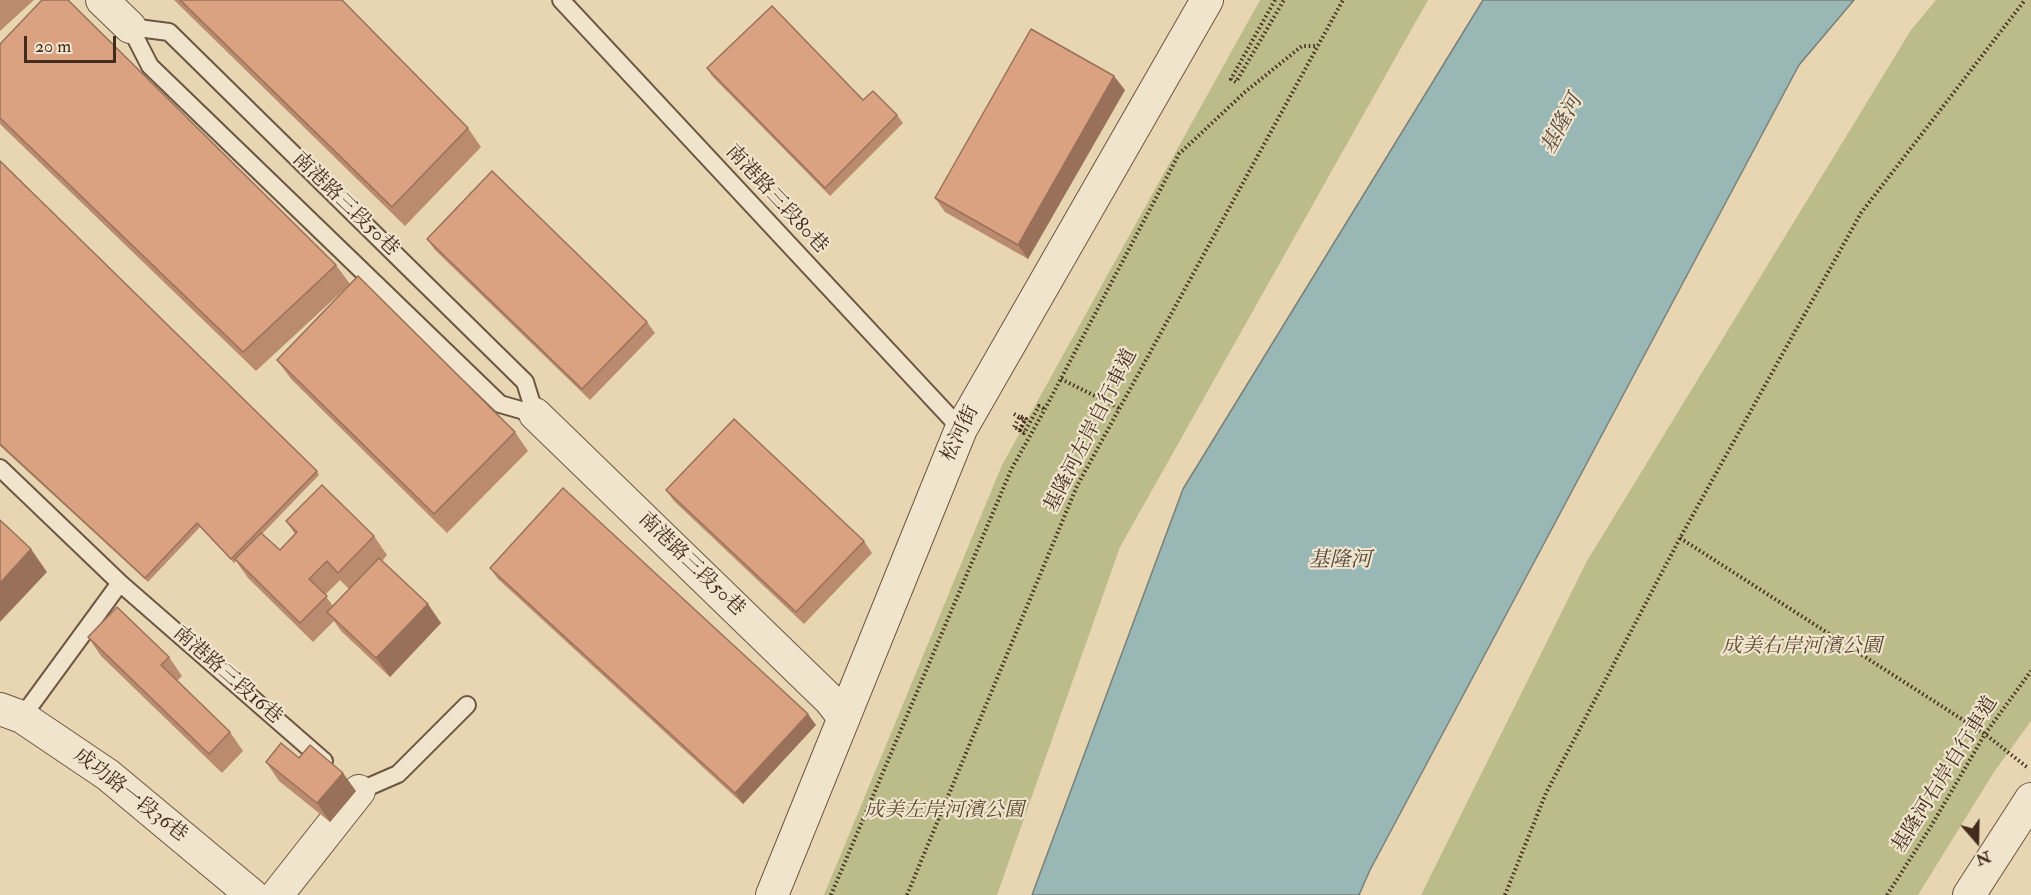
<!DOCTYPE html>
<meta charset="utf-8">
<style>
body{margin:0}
#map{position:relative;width:2031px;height:895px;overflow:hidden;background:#e8d6b2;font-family:"IM FELL Double Pica",serif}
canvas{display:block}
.north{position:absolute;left:1947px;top:811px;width:60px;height:60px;-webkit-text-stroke:4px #f0e4cd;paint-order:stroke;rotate:160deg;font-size:16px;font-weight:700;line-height:24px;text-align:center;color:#432b1e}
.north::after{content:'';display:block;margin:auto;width:21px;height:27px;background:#432b1e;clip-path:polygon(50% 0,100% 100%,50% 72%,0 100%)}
.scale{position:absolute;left:24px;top:36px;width:92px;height:27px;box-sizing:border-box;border:3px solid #432b1e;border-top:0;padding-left:8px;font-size:18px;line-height:21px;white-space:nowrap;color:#432b1e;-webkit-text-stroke:4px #f0e4cd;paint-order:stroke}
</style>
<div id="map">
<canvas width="2031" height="895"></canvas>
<div class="north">N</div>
<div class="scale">20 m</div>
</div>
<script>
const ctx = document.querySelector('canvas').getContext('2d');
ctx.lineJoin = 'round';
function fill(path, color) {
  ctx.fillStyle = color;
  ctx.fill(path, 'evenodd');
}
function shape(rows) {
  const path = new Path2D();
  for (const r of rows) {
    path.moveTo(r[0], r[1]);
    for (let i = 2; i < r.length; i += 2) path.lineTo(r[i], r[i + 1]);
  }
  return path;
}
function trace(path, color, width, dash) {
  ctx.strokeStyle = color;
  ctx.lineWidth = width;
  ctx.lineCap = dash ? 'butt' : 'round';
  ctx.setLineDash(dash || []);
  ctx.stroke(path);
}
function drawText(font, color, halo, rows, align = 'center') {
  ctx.font = font + ' "IM FELL Double Pica","Noto Serif TC",serif';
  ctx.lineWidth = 4.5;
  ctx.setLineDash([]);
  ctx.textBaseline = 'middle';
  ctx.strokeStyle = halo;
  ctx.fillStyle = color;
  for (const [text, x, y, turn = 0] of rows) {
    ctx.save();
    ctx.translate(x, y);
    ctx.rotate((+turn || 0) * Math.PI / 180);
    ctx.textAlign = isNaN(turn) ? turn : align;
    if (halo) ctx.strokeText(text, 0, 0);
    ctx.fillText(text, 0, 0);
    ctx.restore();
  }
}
const green = shape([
 [1260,0,1428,0,1120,547,997,895,824,895,1002,465],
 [1936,0,2031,0,2031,721,1994,772,1918,895,1421,895,1587,561,1911,30]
]);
const water = shape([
 [1483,0,1854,0,1799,65,1370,870,1359,895,1032,895,1183,489,1483,0]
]);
const path = shape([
 [1275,0,1231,79,1236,82,1284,0],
 [1061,379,1119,408],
 [1014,414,1025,420,1020,430,1014,427],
 [1019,430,1024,433,1039,406,1045,409],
 [1680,538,1985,734,2028,768],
 [831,895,1011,470,1045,409,1179,154,1245,92,1302,46,1318,46],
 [907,895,1077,486,1343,0],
 [1505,895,1546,793,1680,538,1861,213,2025,0],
 [1887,895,1930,828,1985,734,2031,671]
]);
const lane = shape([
 [561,0,961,429],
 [130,27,169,32,525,382,535,414],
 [130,27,150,66,500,404,535,414],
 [0,468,120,583,324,761],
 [22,717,120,583],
 [355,788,359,791,398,774,467,705]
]);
const street = shape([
 [102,0,130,27],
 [535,414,830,700,844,718],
 [0,709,22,717,108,775,252,895],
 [277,895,359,791],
 [772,895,961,429,1207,0],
 [1969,895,2031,799]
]);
const pathBridge = shape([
 [1014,427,1020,416,1026,419,1019,430]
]);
const wall = shape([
 [0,0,34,0,0,31],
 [174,0,342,0,468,128,481,147,405,226],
 [0,44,336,265,350,284,256,371,0,124],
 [707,68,897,115,903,123,830,196,712,76],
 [1125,90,1028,259,945,212,935,198],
 [0,161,317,471,319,475,262,534,280,550,295,534,286,521,374,536,387,555,382,561,441,623,390,677,341,631,334,621,313,642,248,578,236,561,234,563,200,527,148,582,0,446],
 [340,580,349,589,333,606,325,595],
 [427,239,647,322,655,333,590,400,435,250],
 [277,360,515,432,528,451,447,533,291,379],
 [666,490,864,541,872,553,804,624,674,501],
 [490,568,816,725,743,804,498,579],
 [88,637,169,657,182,676,177,681,230,732,243,751,222,773,101,656],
 [299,758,356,791,330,822,279,781,266,762]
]);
const shadedWall = shape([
 [1114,76,1125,90,1028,259,1018,245],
 [31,549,47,572,0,622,0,583],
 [428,604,441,623,390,677,376,658],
 [808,714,816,725,743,804,735,793],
 [343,773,356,791,330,822,317,803]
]);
const building = shape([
 [42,0,68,0,336,265,243,352,0,118,0,44,42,0],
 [180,0,342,0,468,128,392,207,180,0],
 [772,6,863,100,873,91,897,115,825,188,707,68,772,6],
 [1031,29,1114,76,1018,245,935,198,1031,29],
 [0,161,317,471,231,559,197,523,145,578,0,444,0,161],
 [492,171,647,322,582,389,427,239,492,171],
 [358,276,515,432,434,514,277,360,358,276],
 [734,419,864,541,796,612,666,490,734,419],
 [322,485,374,536,338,573,327,561,309,579,327,596,300,623,235,559,261,533,280,550,297,532,286,521,322,485],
 [563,488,808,714,735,793,490,568,563,488],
 [0,520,31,549,0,583,0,520],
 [379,558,428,604,376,658,327,612,379,558],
 [117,607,169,657,161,665,230,732,209,754,88,637,117,607],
 [281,743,299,758,310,745,343,773,317,803,266,762,281,743]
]);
const streetNames = [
 ["南港路三段80巷",776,200,47],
 ["南港路三段50巷",345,205,44],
 ["基隆河左岸自行車道",1092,431,-63],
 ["松河街",961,434,-64],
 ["南港路三段50巷",691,565,44],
 ["南港路三段16巷",227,676,41],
 ["基隆河右岸自行車道",1946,775,-58],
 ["成功路一段36巷",130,796,38]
];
const parkNames = [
 ["成美右岸河濱公園",1802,648],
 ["成美左岸河濱公園",944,812]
];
const waterNames = [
 ["基隆河",1563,125,-62],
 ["基隆河",1340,561]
];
fill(green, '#bbbc89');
fill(water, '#99b7b5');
trace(water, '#777f79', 1.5);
trace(lane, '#6c5643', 20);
trace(street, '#6c5643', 34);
trace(path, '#432b1e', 4, [1.5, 3]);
trace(lane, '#f0e4cd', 16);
trace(street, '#f0e4cd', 32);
trace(pathBridge, '#432b1e', 4, [1.5, 3]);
fill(wall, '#bb8b6f');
fill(shadedWall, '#99715a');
fill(building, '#daa281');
trace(building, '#99715a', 1.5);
drawText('20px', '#432b1e', '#f0e4cd', streetNames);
drawText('italic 20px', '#5b4833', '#f0e4cd', parkNames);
drawText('italic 21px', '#54473c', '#f0e4cd', waterNames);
</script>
